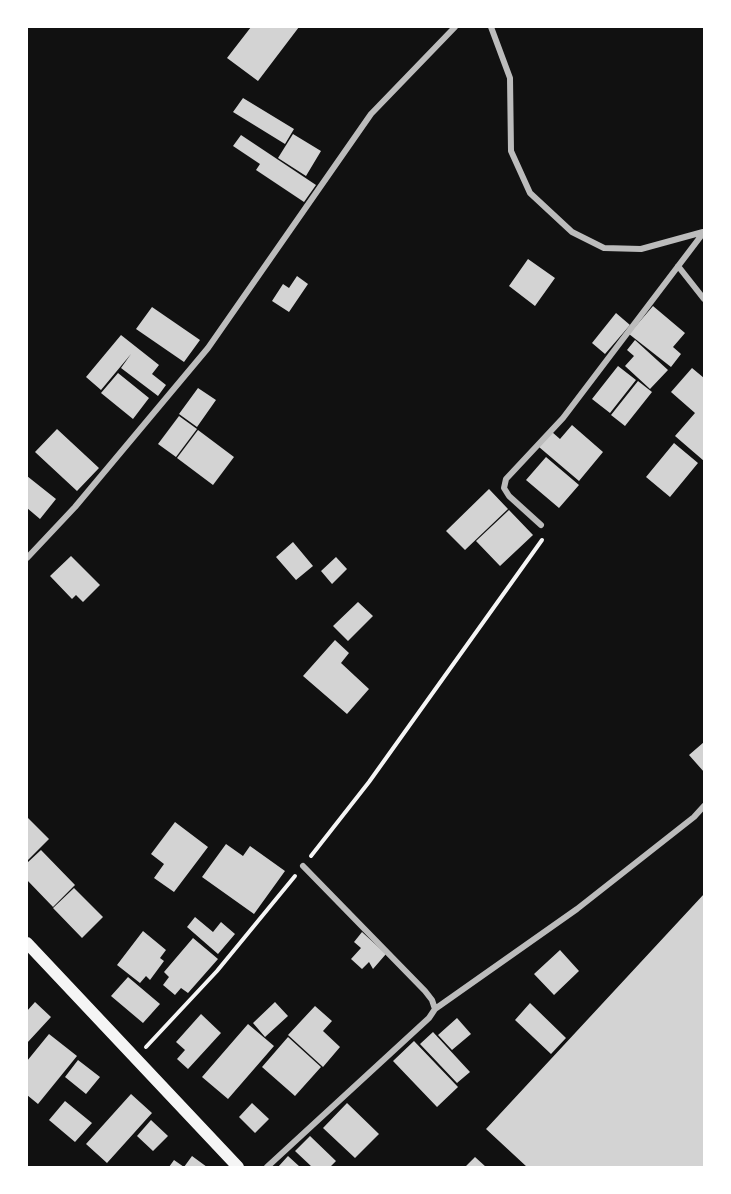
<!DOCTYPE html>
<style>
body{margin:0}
#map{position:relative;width:731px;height:1194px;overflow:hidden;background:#111;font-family:"Work Sans",sans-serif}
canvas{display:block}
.frame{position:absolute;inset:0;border:28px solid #fff;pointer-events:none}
</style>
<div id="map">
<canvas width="731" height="1194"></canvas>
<div class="frame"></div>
</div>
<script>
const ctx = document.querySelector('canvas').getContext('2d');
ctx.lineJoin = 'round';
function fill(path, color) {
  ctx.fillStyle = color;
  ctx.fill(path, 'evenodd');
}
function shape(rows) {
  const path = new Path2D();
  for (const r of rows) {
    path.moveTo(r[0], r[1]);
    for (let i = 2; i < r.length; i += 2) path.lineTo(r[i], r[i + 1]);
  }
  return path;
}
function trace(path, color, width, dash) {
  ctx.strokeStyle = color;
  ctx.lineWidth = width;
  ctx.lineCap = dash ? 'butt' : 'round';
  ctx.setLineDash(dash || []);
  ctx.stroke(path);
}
const building = shape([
 [251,27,299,27,258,81,227,58],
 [243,98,294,129,285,144,233,112],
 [293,134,321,151,306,176,278,158],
 [241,135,316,185,304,202,256,170,260,164,233,146],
 [528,259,555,278,535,306,509,286],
 [297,276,308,284,289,312,272,301,283,284,289,288],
 [653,306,685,333,673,347,681,354,671,367,629,334],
 [152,307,200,340,184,362,136,329],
 [616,313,630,325,605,354,592,343],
 [121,335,159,365,152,374,166,385,158,396,121,368,131,354,101,390,86,377],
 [635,340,668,370,650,389,625,366,634,356,627,350],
 [618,366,636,380,610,413,592,399],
 [692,368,704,378,704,461,675,436,695,413,671,392],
 [118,373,149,398,133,419,101,393],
 [638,381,652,392,625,426,611,415],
 [198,388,216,400,197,427,179,414],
 [179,416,197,429,176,457,158,444],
 [572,425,603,452,579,481,539,447,552,432,560,439],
 [57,429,99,468,77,491,35,452],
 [198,430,234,457,213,485,177,458],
 [674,443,698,463,670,497,646,477],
 [546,457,579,485,559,508,526,480],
 [27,476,56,499,40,519,27,508],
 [489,489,508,509,465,550,446,531],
 [509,510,533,535,500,566,476,541],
 [293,542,313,566,296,580,276,557],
 [71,556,100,585,83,602,76,595,72,599,50,576],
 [336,557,347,569,332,584,321,571],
 [358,602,373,616,348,641,333,626],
 [335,640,349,653,341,663,369,689,347,714,303,676],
 [704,742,704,772,689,755],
 [27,817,49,839,27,861],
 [175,822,208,847,174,892,154,878,164,864,151,854],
 [226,844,243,856,250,846,285,871,254,914,202,877],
 [41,850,75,885,53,907,27,880,27,863],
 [74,888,103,917,82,938,53,908],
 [704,894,704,1167,527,1167,486,1129],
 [195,917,213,932,221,922,235,934,218,954,187,927],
 [143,931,166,950,160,958,164,961,150,980,146,976,140,983,117,965],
 [362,932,386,954,373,969,369,962,362,969,351,959,361,948,354,942],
 [193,938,218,959,188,993,181,988,175,995,163,985,169,977,164,972],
 [560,950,579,971,554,995,534,974],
 [128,977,160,1004,143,1023,111,996],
 [35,1002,51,1017,27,1043,27,1011],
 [275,1002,288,1016,265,1037,253,1023],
 [530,1003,566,1038,551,1054,515,1020],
 [315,1006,332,1021,323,1031,340,1047,323,1067,288,1035],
 [201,1014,221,1033,188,1069,177,1059,185,1050,176,1042],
 [457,1018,471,1034,452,1050,438,1035],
 [248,1024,274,1046,228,1099,202,1077],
 [433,1032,470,1072,457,1083,420,1044],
 [49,1034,77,1056,38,1104,27,1095,27,1061],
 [288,1037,321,1067,295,1096,262,1067],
 [414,1041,458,1087,437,1107,393,1061],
 [78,1060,100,1077,86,1094,65,1077],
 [131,1094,152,1113,107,1163,86,1144],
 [65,1101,92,1123,75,1142,49,1120],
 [252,1103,269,1119,255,1133,239,1117],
 [347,1103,379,1134,355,1158,323,1128],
 [151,1120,168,1136,153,1151,137,1136],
 [310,1136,336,1161,330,1167,312,1167,295,1151],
 [192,1156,207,1167,169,1167,174,1160,184,1167],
 [288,1156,300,1167,278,1167],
 [475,1157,486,1167,465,1167]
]);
const path = shape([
 [311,856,369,782,542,540],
 [146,1047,217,971,295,876]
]);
const minor = shape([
 [491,27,510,78,511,151,530,193,572,232,604,248,641,249,703,232],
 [678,266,704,299],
 [541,525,509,496,504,488,506,479,563,418,704,232],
 [27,558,75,507,208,348,371,114,455,27],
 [435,1009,577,909,694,817,704,806],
 [267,1167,429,1018,435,1009,432,1000,425,991,303,866]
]);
const secondary = shape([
 [27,943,238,1167]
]);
fill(building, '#d3d3d3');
trace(path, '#f5f5f5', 4);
trace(minor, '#bcbcbc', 6);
trace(secondary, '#f5f5f5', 12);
</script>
